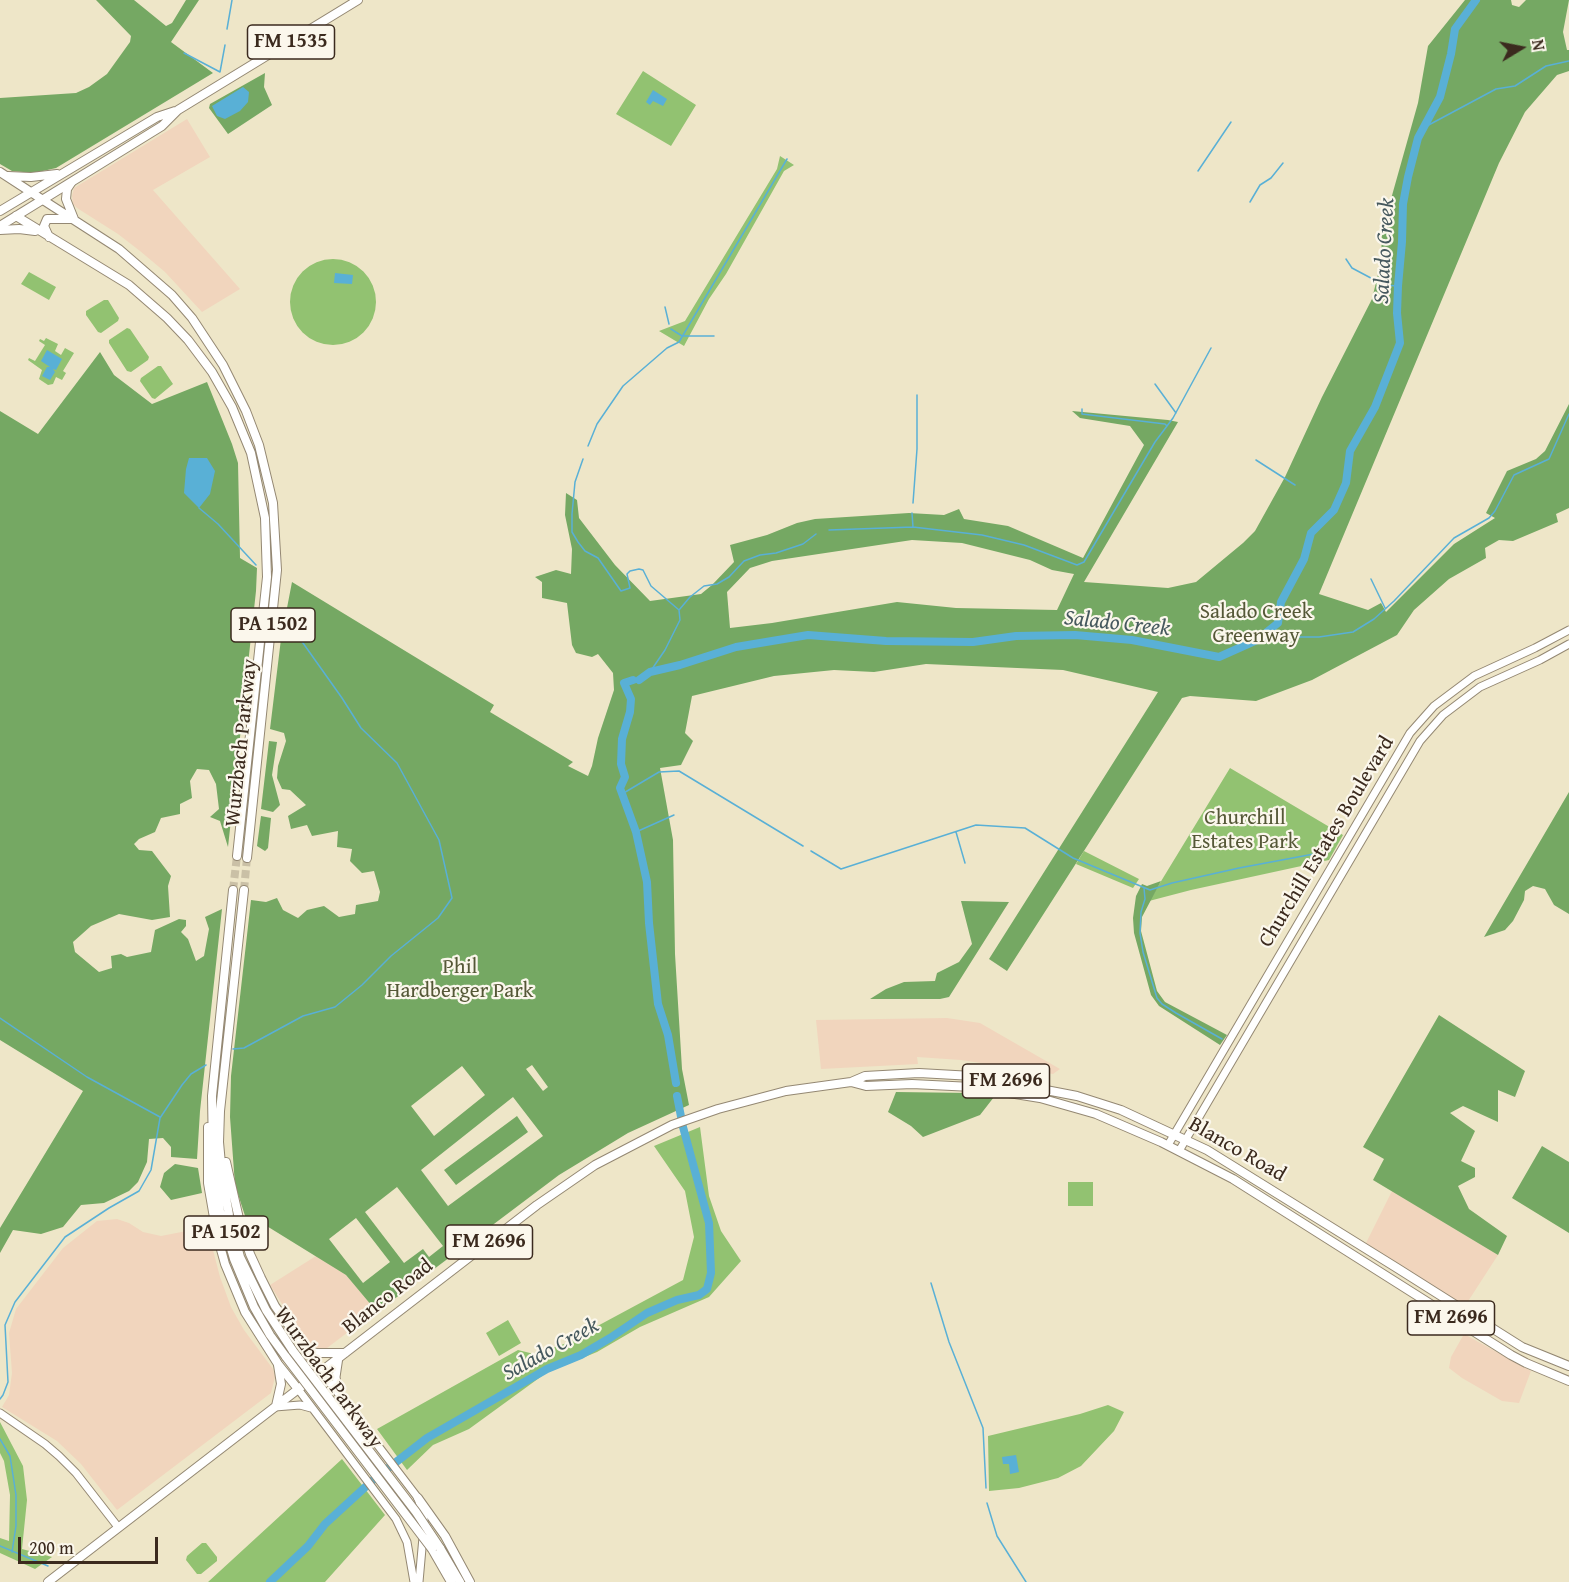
<!DOCTYPE html>
<style>
body{margin:0}
#map{position:relative;width:1569px;height:1582px;overflow:hidden;background:#eee6c8;font-family:"Gentium Book Plus",serif}
canvas{display:block}
.north{position:absolute;left:1491px;top:18px;width:60px;height:60px;-webkit-text-stroke:4px #fbf7ec;paint-order:stroke;rotate:80deg;font-size:16px;font-weight:700;line-height:24px;text-align:center;color:#3b2a1e}
.north::after{content:'';display:block;margin:auto;width:21px;height:27px;background:#3b2a1e;clip-path:polygon(50% 0,100% 100%,50% 72%,0 100%)}
.scale{position:absolute;left:18px;top:1537px;width:140px;height:27px;box-sizing:border-box;border:3px solid #3b2a1e;border-top:0;padding-left:8px;font-size:18px;line-height:21px;white-space:nowrap;color:#3b2a1e;-webkit-text-stroke:4px #fbf7ec;paint-order:stroke}
</style>
<div id="map">
<canvas width="1569" height="1582"></canvas>
<div class="north">N</div>
<div class="scale">200 m</div>
</div>
<script>
const ctx = document.querySelector('canvas').getContext('2d');
ctx.lineJoin = 'round';
function fill(path, color) {
  ctx.fillStyle = color;
  ctx.fill(path, 'evenodd');
}
function shape(rows) {
  const path = new Path2D();
  for (const r of rows) {
    if (r.length === 3) {
      path.moveTo(r[0] + r[2], r[1]);
      path.arc(r[0], r[1], r[2], 0, 2 * Math.PI);
      continue;
    }
    path.moveTo(r[0], r[1]);
    for (let i = 2; i < r.length; i += 2) path.lineTo(r[i], r[i + 1]);
  }
  return path;
}
function trace(path, color, width, dash) {
  ctx.strokeStyle = color;
  ctx.lineWidth = width;
  ctx.lineCap = dash ? 'butt' : 'round';
  ctx.setLineDash(dash || []);
  ctx.stroke(path);
}
function drawText(font, color, halo, rows, align = 'center') {
  ctx.font = font + ' "Gentium Book Plus",serif';
  ctx.lineWidth = 4.5;
  ctx.setLineDash([]);
  ctx.textBaseline = 'middle';
  ctx.strokeStyle = halo;
  ctx.fillStyle = color;
  for (const [text, x, y, turn = 0] of rows) {
    ctx.save();
    ctx.translate(x, y);
    ctx.rotate((+turn || 0) * Math.PI / 180);
    ctx.textAlign = isNaN(turn) ? turn : align;
    if (halo) ctx.strokeText(text, 0, 0);
    ctx.fillText(text, 0, 0);
    ctx.restore();
  }
}
const built = shape([
 [187,119,210,157,153,190,240,289,202,312,165,272,140,251,118,234,77,208,73,204,72,196,74,188],
 [947,1018,980,1023,1060,1069,1053,1074,961,1060,917,1057,918,1064,821,1069,816,1020],
 [1392,1191,1498,1255,1465,1306,1366,1243],
 [117,1219,129,1223,143,1232,161,1236,207,1227,220,1277,231,1307,244,1330,273,1369,275,1377,271,1393,117,1510,81,1464,57,1441,2,1407,9,1395,12,1373,9,1333,16,1309,63,1248,97,1221],
 [316,1256,346,1275,377,1312,360,1323,327,1348,320,1350,313,1349,308,1345,270,1285],
 [1464,1334,1531,1371,1519,1403,1502,1401,1462,1378,1449,1368,1451,1357]
]);
const green = shape([
 [643,71,696,105,671,146,616,114],
 [780,156,794,165,784,171,726,274,709,299,684,346,659,331,685,321,777,169],
 [333,302,43],
 [29,272,56,287,49,300,21,284],
 [104,300,108,300,119,318,118,321,101,333,98,332,86,315,86,311],
 [127,328,130,329,149,357,148,360,131,372,127,371,109,343,109,340],
 [46,338,58,344,55,351,61,355,65,348,74,353,63,371,66,373,62,380,56,377,53,384,48,385,39,379,42,370,28,360,29,358,35,361,45,345,39,341,40,339,44,341],
 [158,366,161,366,173,384,155,399,152,398,140,381,141,378],
 [1230,768,1343,835,1329,860,1191,890,1149,901],
 [1084,851,1139,879,1133,888,1076,864],
 [700,1127,709,1196,721,1231,741,1261,709,1297,640,1327,597,1352,546,1373,469,1429,433,1445,407,1470,377,1429,518,1350,534,1354,564,1344,683,1280,694,1237,685,1191,654,1146],
 [1068,1182,1093,1182,1093,1206,1068,1206],
 [508,1320,521,1343,499,1356,486,1333],
 [1108,1405,1124,1412,1114,1431,1081,1466,1058,1478,1019,1488,989,1491,988,1436,1080,1414],
 [0,1422,23,1466,27,1500,22,1549,52,1557,35,1569,0,1553,0,1538,9,1541,10,1495,4,1461,0,1453],
 [342,1459,385,1515,325,1582,208,1582],
 [202,1543,206,1543,217,1557,217,1561,201,1574,197,1574,186,1560,187,1556]
]);
const forest = shape([
 [96,0,134,0,166,26,172,23,186,0,199,0,171,42,213,73,56,168,34,173,12,171,0,164,0,98,76,93,89,87,107,74,130,42,131,36],
 [1465,0,1511,0,1512,5,1519,7,1526,0,1569,0,1563,32,1567,50,1569,50,1569,71,1557,75,1525,112,1499,163,1319,594,1368,610,1381,603,1386,612,1454,544,1495,518,1486,513,1507,471,1536,459,1545,451,1569,404,1569,508,1556,514,1558,522,1513,541,1499,540,1485,548,1486,558,1449,579,1414,610,1397,635,1312,680,1256,701,1190,696,1182,698,1007,971,989,959,1158,692,1063,670,926,664,874,672,834,670,774,676,692,696,685,733,693,741,681,765,660,768,673,840,675,954,682,1069,689,1105,628,1133,559,1175,377,1312,346,1275,257,1220,247,1222,235,1185,230,1117,231,1076,251,900,266,902,277,898,283,910,298,918,307,910,324,906,339,917,355,914,356,905,378,901,380,892,374,871,362,873,350,861,352,849,337,847,338,831,312,836,307,825,291,829,288,816,306,805,290,790,282,789,277,778,278,766,286,741,284,733,270,729,281,639,292,582,494,705,490,712,573,762,568,766,588,776,592,766,598,738,614,690,613,673,598,654,592,657,576,653,572,645,567,603,542,598,542,582,535,577,556,570,571,574,572,549,565,515,566,493,577,500,579,518,615,565,650,601,701,594,712,585,734,562,730,545,767,535,797,523,815,519,909,513,944,515,959,509,964,519,1008,526,1083,558,1144,445,1130,426,1080,418,1072,411,1168,420,1178,422,1084,582,1168,588,1196,582,1243,543,1255,531,1285,477,1322,397,1372,299,1381,262,1382,231,1418,103,1428,46],
 [912,540,962,543,1030,560,1052,570,1074,574,1057,610,956,608,897,602,772,623,730,628,727,592,750,568,772,561],
 [532,1065,548,1087,543,1091,526,1069],
 [462,1066,485,1095,434,1136,411,1106],
 [513,1097,543,1136,448,1206,421,1170],
 [397,1187,443,1246,429,1257,423,1249,404,1263,365,1212],
 [356,1218,390,1262,363,1283,329,1239],
 [265,73,264,87,272,105,228,134,209,108,210,104],
 [100,352,114,375,152,404,207,382,232,444,238,463,240,558,257,568,256,591,228,847,220,821,210,817,219,809,216,784,209,770,197,769,190,781,192,798,180,804,180,814,161,818,155,832,139,839,134,844,139,850,152,851,171,876,168,886,170,917,152,920,119,914,91,926,73,942,75,952,99,972,112,968,111,956,121,954,127,957,151,952,155,930,179,919,186,920,186,926,181,932,188,939,196,961,204,956,209,929,205,917,222,909,200,1111,197,1159,171,1157,171,1147,163,1138,149,1139,147,1162,138,1182,129,1191,104,1203,81,1205,63,1227,41,1234,13,1230,0,1253,0,1228,83,1091,0,1040,0,411,38,434],
 [269,741,277,742,272,775,280,805,273,812,261,809],
 [1569,792,1569,914,1554,905,1545,889,1533,886,1525,891,1524,900,1513,921,1505,930,1484,937],
 [261,816,271,818,268,848,265,851,257,846],
 [1161,881,1142,917,1141,931,1157,991,1165,1002,1227,1035,1220,1045,1159,1006,1151,995,1134,933,1133,918,1136,896,1142,884,1147,886],
 [961,901,1009,902,949,997,940,999,870,999,886,989,904,982,935,981,937,973,959,962,972,944],
 [1439,1015,1525,1071,1515,1097,1498,1090,1498,1122,1463,1106,1450,1113,1475,1131,1461,1161,1475,1168,1475,1177,1458,1186,1469,1209,1507,1236,1498,1255,1373,1180,1384,1159,1363,1147],
 [896,1092,971,1093,994,1097,980,1115,923,1137,911,1126,888,1112],
 [517,1116,528,1132,456,1185,444,1170],
 [1542,1146,1569,1162,1569,1233,1512,1198],
 [175,1164,198,1168,202,1193,171,1200,160,1187,164,1173]
]);
const water = shape([
 [243,87,249,92,248,102,240,111,225,119,217,116,212,106],
 [653,90,667,99,663,106,653,101,650,105,646,102],
 [335,273,353,275,352,284,334,283],
 [47,350,62,359,56,370,53,369,55,372,50,380,42,376,47,367,50,367,41,361],
 [189,458,207,458,215,471,210,494,199,508,184,493,186,469],
 [1016,1455,1019,1472,1010,1474,1009,1464,1003,1464,1002,1457]
]);
const stream = shape([
 [227,29,232,0],
 [184,53,220,72,225,45],
 [1423,128,1496,89,1515,86,1546,66,1569,61],
 [1198,171,1231,122],
 [1250,202,1260,185,1271,178,1283,163],
 [1346,259,1352,268,1384,285,1398,286],
 [665,307,669,324],
 [671,329,682,336,714,336],
 [1155,384,1176,413],
 [1082,409,1082,414,1165,424,1167,426],
 [588,446,597,424,623,386,667,348,679,342,787,159],
 [583,459,575,482,572,514,572,532,578,542,585,551,598,558,621,591,630,588,627,574,630,571,639,569,643,570,651,586,679,610],
 [1256,460,1295,485],
 [913,503,917,449,917,395],
 [199,508,218,524,256,565],
 [912,513,913,527],
 [829,530,913,527,982,535,1024,545,1077,565,1084,562,1155,442,1173,418,1211,348],
 [1371,579,1385,608],
 [1257,640,1287,637,1319,637,1353,632,1374,619,1394,601,1454,538,1489,518,1495,511,1514,475,1549,459,1569,414],
 [650,672,665,650,680,620,679,610,690,597,704,586,717,584,729,577,744,561,760,555,776,553,803,544,816,534],
 [622,794,659,772,679,771,803,846],
 [636,832,674,815],
 [956,832,965,863],
 [811,851,841,869,976,825,1025,828,1073,858,1150,890,1172,883,1239,868,1330,851],
 [1144,888,1145,899,1141,912,1140,933,1143,952,1157,998,1162,1004,1176,1013,1222,1039],
 [0,1018,87,1077,160,1117],
 [233,1049,244,1048,303,1016,335,1007,362,985,391,956,438,918,452,898,439,840,397,763,361,728,342,698,281,612],
 [931,1283,949,1342,983,1428,986,1488],
 [0,1399,3,1395,8,1382,5,1325,15,1302,65,1237,109,1208,139,1191,151,1170,160,1118,182,1085,191,1074,206,1065],
 [0,1439,10,1456,16,1495,16,1526,12,1552],
 [987,1503,997,1536,1026,1582],
 [0,1546,48,1566]
]);
const river = shape([
 [633,680,624,683,631,699,630,712,622,739,621,764,625,777,620,788,636,832,647,882,649,923,658,1004,668,1035,676,1083],
 [639,680,650,672,680,665,736,647,808,635,886,641,973,642,1016,636,1075,635,1132,640,1219,657,1257,640,1278,623,1281,602,1304,559,1311,533,1334,510,1346,483,1350,451,1375,407,1400,343,1397,313,1398,286,1402,242,1403,204,1408,177,1418,138,1440,97,1451,54,1455,29,1476,0],
 [270,1582,308,1546,325,1524,373,1480,427,1438,547,1369,581,1355,610,1338,647,1313,677,1300,699,1295,707,1289,711,1273,709,1223,683,1127,677,1096]
]);
const highwayTunnel = shape([
 [233,890,237,856],
 [244,890,247,858]
]);
const secondary = shape([
 [1168,1145,1410,733,1434,706,1474,676,1535,648,1569,630],
 [1179,1151,1420,741,1443,715,1480,687,1540,660,1569,644],
 [321,1371,418,1498,424,1518,424,1526],
 [298,1389,396,1519,407,1542,414,1582],
 [338,1389,336,1377,339,1357],
 [275,1407,300,1405,311,1408],
 [0,1413,45,1444,59,1456,76,1473,118,1527],
 [419,1582,423,1537]
]);
const primary = shape([
 [0,172,43,200],
 [8,176,31,177,57,174],
 [0,211,157,117,175,111],
 [0,226,162,126,178,110,358,0],
 [851,1082,866,1086,912,1084,972,1087,1040,1098,1096,1114,1161,1142,1233,1179,1511,1355,1526,1363,1569,1381],
 [304,1348,316,1353,345,1353],
 [276,1406,281,1384,278,1365],
 [48,1582,537,1205,595,1165,672,1125,718,1109,786,1091,851,1082,865,1076,919,1073,973,1076,1077,1096,1121,1110,1207,1150,1397,1268,1522,1347,1569,1366]
]);
const highway = shape([
 [71,183,67,189,66,199,74,219],
 [43,200,119,249,172,295,192,318,223,365,246,411,259,445,273,503,277,570,247,858],
 [16,216,129,285,167,318,188,340,212,372,232,407,251,453,265,518,267,577,237,856],
 [0,230,19,229,35,231],
 [49,237,44,226,47,219,71,219],
 [233,890,212,1096,213,1153,216,1183,220,1211,234,1259,254,1307,270,1335,286,1357],
 [244,890,220,1111,219,1142,222,1175,229,1215,240,1257,266,1310,293,1351],
 [208,1127,208,1183,217,1235,225,1264,245,1312,278,1364,298,1389],
 [226,1162,240,1223,250,1254,261,1278,275,1306,321,1371],
 [418,1498,445,1536,470,1582],
 [440,1548,460,1582],
 [432,1549,451,1582]
]);
const highwayBridge = shape([
 [293,1351,416,1512,440,1548],
 [286,1357,432,1549]
]);
const shields = [
 [291,42,87],
 [273,625,84],
 [1006,1081,87],
 [226,1233,84],
 [489,1242,87],
 [1451,1318,87]
];
const shieldNames = [
 ["FM 1535",291,42],
 ["PA 1502",273,625],
 ["FM 2696",1006,1081],
 ["PA 1502",226,1233],
 ["FM 2696",489,1242],
 ["FM 2696",1451,1318]
];
const parkNames = [
 ["Salado Creek",1256,613],
 ["Greenway",1256,637],
 ["Churchill",1245,819],
 ["Estates Park",1245,843],
 ["Phil",460,968],
 ["Hardberger Park",460,992]
];
const streetNames = [
 ["Wurzbach Parkway",242,743,-84],
 ["Churchill Estates Boulevard",1327,842,-59],
 ["Blanco Road",1237,1150,30],
 ["Blanco Road",388,1297,-38],
 ["Wurzbach Parkway",328,1378,54]
];
const waterNames = [
 ["Salado Creek",1385,251,-87],
 ["Salado Creek",1117,624,6],
 ["Salado Creek",551,1350,-29]
];
fill(built, '#f1d5bd');
fill(green, '#92c271');
fill(forest, '#75a863');
fill(water, '#59b0d6');
trace(stream, '#59b0d6', 1.5);
trace(river, '#59b0d6', 8);
trace(highwayTunnel, '#cac0a6', 8, [8, 4]);
trace(secondary, '#948873', 9);
trace(primary, '#948873', 10);
trace(highway, '#948873', 10);
trace(secondary, '#fff', 7);
trace(primary, '#fff', 8);
trace(highway, '#fff', 8);
trace(highwayBridge, '#948873', 10, []);
trace(highwayBridge, '#fff', 8);
for (const [x, y, w] of shields) {
  const box = new Path2D();
  box.roundRect(x - w / 2, y - 17, w, 34, 4.5);
  ctx.fillStyle = '#fbf7ec';
  ctx.fill(box);
  trace(box, '#3b2a1e', 1.5);
}
drawText('bold 20px', '#3b2a1e', null, shieldNames);
drawText('21px', '#555837', '#fbf7ec', parkNames);
drawText('21px', '#3b2a1e', '#fbf7ec', streetNames);
drawText('italic 22px', '#46595e', '#fbf7ec', waterNames);
</script>
